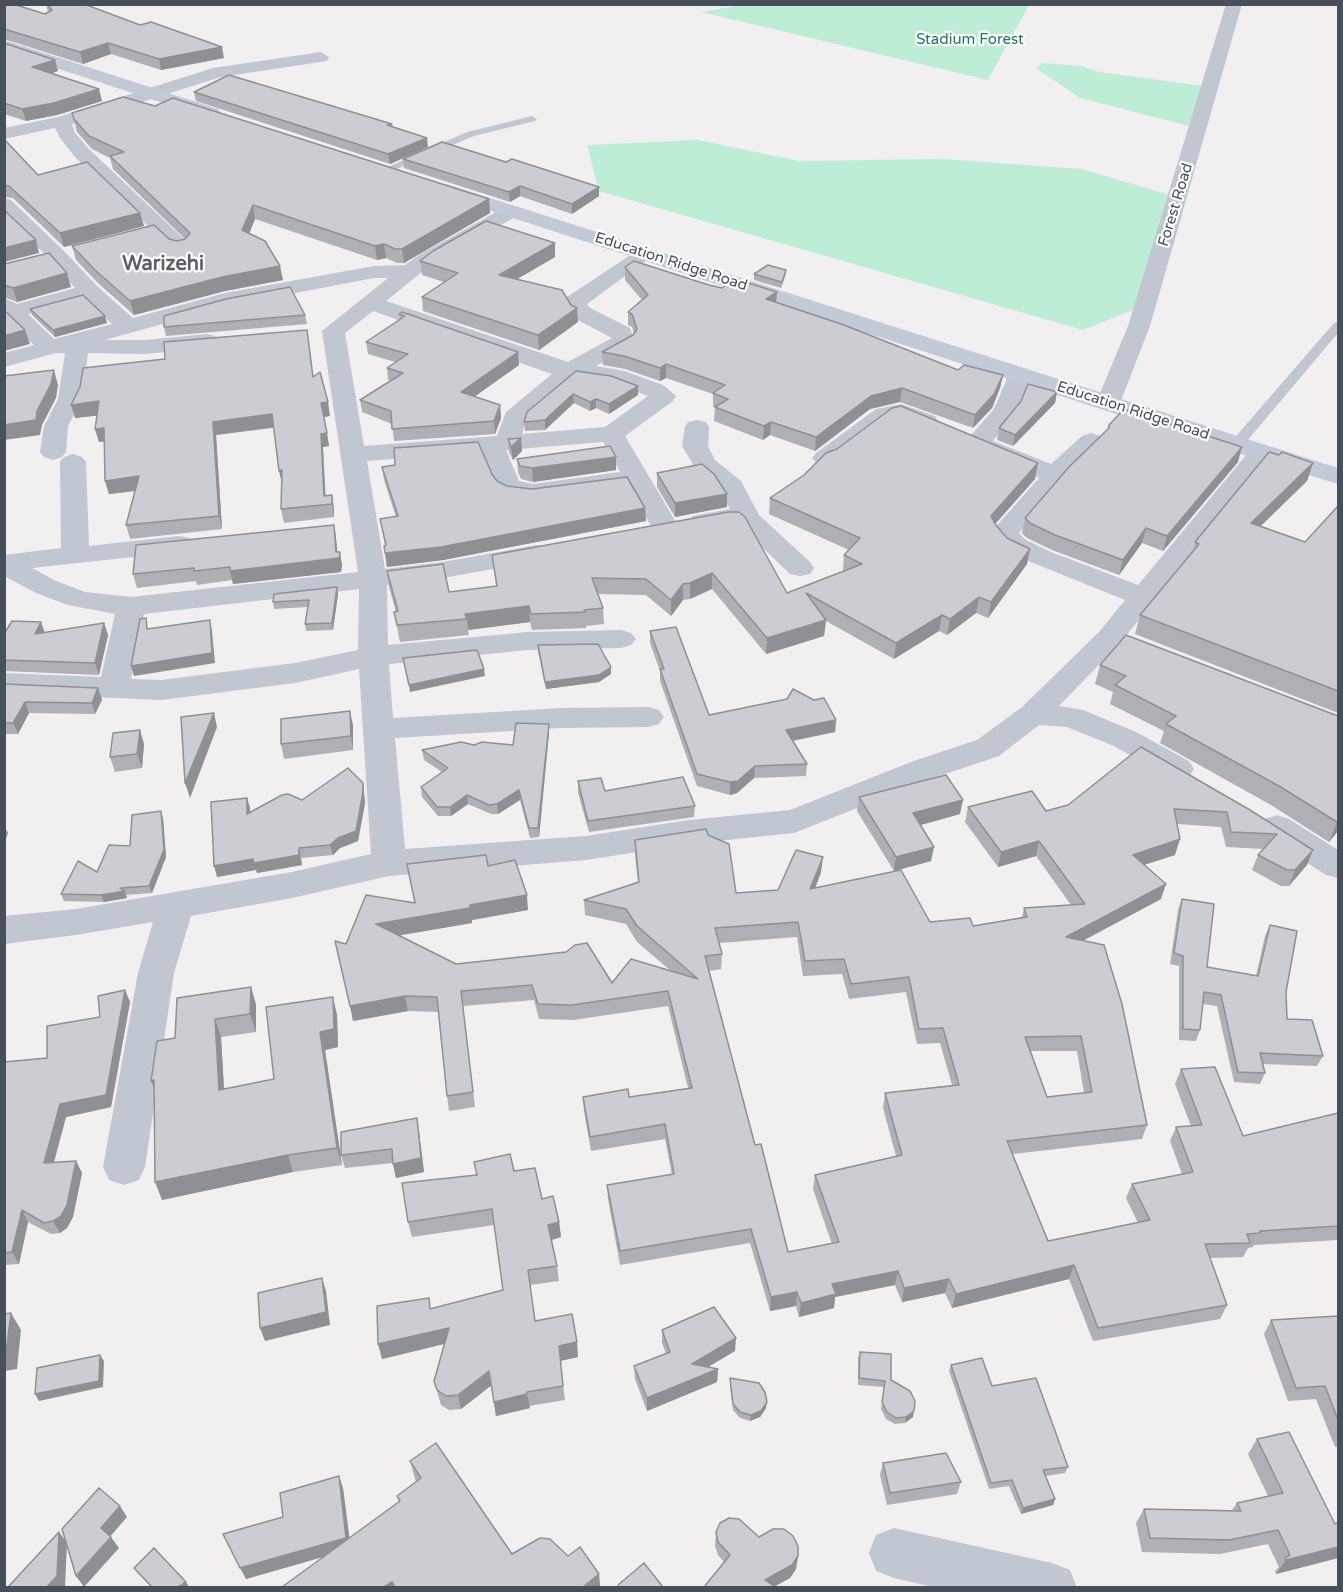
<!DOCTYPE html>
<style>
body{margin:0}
#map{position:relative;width:1343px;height:1592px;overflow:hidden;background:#f1efef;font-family:"Varela Round",sans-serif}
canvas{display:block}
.frame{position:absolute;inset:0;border:6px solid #474f5b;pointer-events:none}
</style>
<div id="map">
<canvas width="1343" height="1592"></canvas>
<div class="frame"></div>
</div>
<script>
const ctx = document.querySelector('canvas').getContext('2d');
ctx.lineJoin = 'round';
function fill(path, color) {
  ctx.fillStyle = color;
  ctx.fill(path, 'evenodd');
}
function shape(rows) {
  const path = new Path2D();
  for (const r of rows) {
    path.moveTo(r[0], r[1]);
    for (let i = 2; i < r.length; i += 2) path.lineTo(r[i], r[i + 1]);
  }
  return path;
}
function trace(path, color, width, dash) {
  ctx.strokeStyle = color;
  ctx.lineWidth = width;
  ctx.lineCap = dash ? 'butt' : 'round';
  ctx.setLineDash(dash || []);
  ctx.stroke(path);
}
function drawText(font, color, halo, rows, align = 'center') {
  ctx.font = font + ' "Varela Round",sans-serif';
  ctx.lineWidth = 4.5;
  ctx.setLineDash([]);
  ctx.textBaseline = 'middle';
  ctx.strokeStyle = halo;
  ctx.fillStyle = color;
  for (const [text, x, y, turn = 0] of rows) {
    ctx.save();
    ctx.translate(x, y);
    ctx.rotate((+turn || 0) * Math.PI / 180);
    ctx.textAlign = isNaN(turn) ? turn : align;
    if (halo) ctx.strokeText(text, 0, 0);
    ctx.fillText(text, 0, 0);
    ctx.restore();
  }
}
const green = shape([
 [748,4,1029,4,1029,5,988,80,701,12],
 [1042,63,1082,66,1099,72,1218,88,1205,130,1080,98,1036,68],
 [698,140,799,161,943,159,1082,169,1173,196,1141,307,1083,330,599,191,587,145]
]);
const lane = shape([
 [532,116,537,119,535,121,474,136,390,172,381,170,467,132,532,116],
 [1338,322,1338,333,1241,448,1231,448,1229,445,1231,442,1334,323,1338,322]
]);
const street = shape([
 [1226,4,1242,4,1150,326,1120,403,1117,408,1108,410,1099,408,1096,403,1128,326,1226,4],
 [321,52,329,57,327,61,221,77,72,124,75,133,89,149,188,243,191,247,188,251,181,253,174,251,75,157,60,138,55,128,4,139,4,128,58,117,213,68,321,52],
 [4,198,11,200,65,252,97,286,133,318,225,293,374,266,405,265,419,255,505,207,519,207,522,211,519,215,433,263,386,301,568,362,612,338,574,318,564,302,567,297,638,250,645,248,652,250,655,254,587,304,590,308,630,328,635,341,632,346,596,366,624,371,663,385,676,396,673,401,625,436,680,529,676,535,666,537,656,535,629,487,533,500,518,499,499,492,481,452,367,461,385,569,443,562,537,545,547,547,551,553,547,559,537,561,443,578,387,585,388,645,528,632,621,630,631,633,636,639,631,645,621,648,528,650,389,664,393,718,562,708,648,707,659,710,664,717,659,724,648,727,562,728,395,738,405,849,586,836,689,820,790,810,911,762,977,740,1022,707,1100,631,1125,600,1006,552,990,533,1039,478,972,450,965,442,994,409,1011,369,1019,367,1027,369,1031,374,1017,411,993,441,1051,464,1082,436,1091,433,1100,436,1104,441,1064,480,1019,533,1026,540,1051,552,1138,585,1252,448,1261,445,1270,448,1274,453,1120,643,1059,706,1083,710,1136,732,1189,761,1194,769,1189,777,1178,780,1167,777,1114,746,1067,727,1039,725,999,756,933,778,794,833,689,844,586,860,389,876,292,898,191,916,174,973,145,1167,139,1180,124,1185,109,1180,103,1167,138,973,153,922,76,935,4,944,4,916,76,909,292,872,371,854,359,669,295,683,161,700,4,693,4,673,101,677,115,614,68,605,36,593,4,576,4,555,61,548,60,462,64,457,73,454,82,457,86,462,89,546,179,536,189,538,193,544,189,550,179,552,32,568,56,581,85,592,131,597,358,572,322,331,388,278,374,278,227,306,105,340,145,340,207,334,215,336,218,341,215,346,207,348,145,354,88,353,82,399,68,426,66,452,62,457,53,460,44,457,40,452,44,426,58,399,65,353,56,353,4,367,4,353,34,345,8,320,4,321,4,298,17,304,75,288,51,260,4,216,4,198],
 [85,299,112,324,54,339,28,314,85,299],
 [373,311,549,373,552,374,506,412,497,436,364,446,345,333,373,311],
 [576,378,612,383,648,396,605,427,522,434,526,420,576,378],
 [603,442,620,472,533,484,519,481,506,450,603,442],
 [359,589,358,650,295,663,161,680,131,679,144,614,359,589],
 [901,404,935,416,938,421,935,426,926,428,899,419,893,420,834,463,825,466,816,463,812,458,816,453,876,409,901,404],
 [697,420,706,422,709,427,708,446,715,460,741,481,759,515,810,562,814,568,810,574,800,576,790,574,740,526,727,525,702,530,692,528,689,522,692,516,730,509,721,491,696,469,682,446,685,427,688,422,697,420],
 [1277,815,1289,819,1338,850,1338,878,1326,875,1265,835,1260,827,1265,819,1277,815],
 [894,1528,1052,1563,1070,1570,1077,1588,937,1588,894,1578,876,1571,869,1553,876,1535,894,1528]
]);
const secondary = shape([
 [4,40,218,109,221,113,218,117,206,117,4,51,4,40],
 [446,184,1338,468,1338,484,1227,450,439,194,436,190,439,186,446,184]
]);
const wall = shape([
 [4,4,45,14,48,12,46,4,224,58,161,70,111,54,83,64,4,39],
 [4,43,58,71,52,73,102,101,57,115,26,121,4,114],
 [194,92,392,124,393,127,428,147,390,164,196,101],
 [155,106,489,199,490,213,404,263,397,263,386,258,377,260,255,219,249,234,283,280,225,291,134,315,99,284,76,260,72,246,169,239,177,241,185,239,113,169,110,158,92,149,77,132,72,113],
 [4,139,38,175,140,213,144,226,64,247,13,198,4,197],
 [403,159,506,162,599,187,599,196,572,214,520,196,510,202,404,168],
 [555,243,555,257,517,279,578,322,539,350,423,311,422,297,444,282,422,275,420,261],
 [4,264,71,287,17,302,4,297],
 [625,267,709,285,776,303,958,370,1003,375,1000,388,992,408,973,428,900,402,870,409,815,451,770,435,763,440,714,421,715,407,713,407,713,394,666,378,660,381,625,369,603,365,602,352,633,335,634,333,632,327,628,325,628,312,642,300,625,280],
 [754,274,785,276,781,288,754,280],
 [30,309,107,323,55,337,32,315],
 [402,312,519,365,474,396,500,405,501,418,495,434,394,441,392,424,362,412,360,400,391,381,388,380,387,368,395,362,368,354,366,342,400,319,399,314],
 [305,315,307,324,166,336,164,327],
 [309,342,313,377,330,416,324,417,329,446,323,447,325,496,332,495,334,509,334,517,284,523,281,509,282,484,273,428,216,435,222,529,130,539,126,525,135,491,109,494,105,481,105,441,99,442,95,429,97,415,75,418,165,359],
 [576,371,638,395,609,414,596,408,590,411,574,403,545,430,525,431,524,422],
 [1057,392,1055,403,1013,446,997,440,999,428],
 [1109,425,1238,462,1163,551,1142,543,1119,575,1052,550,1027,538,1022,533,1025,518,1108,429],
 [521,438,522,451,513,460,509,452,508,439],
 [1279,455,1313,463,1307,481,1261,526,1305,542,1338,506,1338,713,1135,634,1140,615,1193,552,1195,542],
 [616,457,616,470,533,482,521,479,518,472,517,459],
 [382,467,492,474,497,481,507,486,645,508,646,521,443,560,387,567,384,546,385,545,380,519,396,517,384,480],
 [657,473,727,507,675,517,657,487],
 [1035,479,995,524,1007,538,1030,549,1027,564,988,618,976,613,947,635,939,631,894,659,826,621,824,636,766,654,712,589,690,599,683,600,671,616,646,595,598,594,603,608,604,624,586,626,586,628,532,630,530,622,468,630,469,635,400,642,394,612,396,612,389,587,387,571,449,592,496,586,492,555,728,512,787,593,844,571,843,571,844,555,849,550,769,514,770,498],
 [334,525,336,538,337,552,342,565,341,572,233,584,232,580,197,585,196,581,137,588,133,574],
 [337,587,338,594,333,630,306,631,305,624,308,607,274,609,273,602],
 [104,623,108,635,99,675,4,671,4,634,45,632],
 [650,631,709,715,836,720,835,732,793,741,807,764,806,776,754,778,737,793,730,795,697,786,660,681,660,671,650,643],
 [538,645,611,667,611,674,599,682,546,689,538,652],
 [1100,665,1338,716,1338,831,1329,842,1271,805,1160,743,1164,731,1110,704,1113,692,1095,684],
 [4,684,98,688,102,700,95,714,29,713,18,734,5,734],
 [549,724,549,733,539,837,530,838,520,800,498,814,491,814,468,804,451,816,438,816,422,797,421,787,442,772,424,760,422,750,474,745,513,745],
 [353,725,353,750,284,759,281,744],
 [144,744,142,768,115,772,110,757],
 [1141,747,1313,850,1307,865,1289,886,1281,886,1252,870,1258,855,1264,849,1226,847,1221,827,1177,824,1175,855,1144,865,1161,899,1083,941,1147,1125,1142,1139,1013,1154,1048,1241,1138,1223,1126,1198,1132,1184,1182,1174,1170,1141,1176,1127,1191,1126,1175,1084,1181,1069,1243,1136,1338,1113,1338,1240,1254,1245,1253,1247,1248,1248,1243,1257,1210,1258,1227,1305,1220,1319,1093,1341,1069,1279,952,1308,945,1293,902,1302,895,1285,835,1297,834,1308,799,1317,796,1306,770,1311,750,1243,620,1265,608,1199,607,1185,672,1175,665,1139,591,1151,584,1111,583,1097,629,1097,688,1088,668,1006,573,1020,539,1019,534,1000,463,1006,475,1107,449,1111,447,1096,438,1012,408,1011,353,1021,346,944,415,903,488,866,528,910,472,920,472,923,399,935,456,964,612,983,671,971,637,942,626,924,585,915,584,900,638,882,635,855,635,840,736,893,778,890,821,872,815,888,930,922,973,926,1022,917,1024,908,1071,905,1036,856,998,867,965,822,968,807,1046,811,1068,805],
 [797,937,803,976,842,974,849,999,906,992,917,1044,940,1043,952,1085,885,1093,883,1108,896,1156,815,1175,813,1189,832,1244,788,1252,755,1145,709,971,721,969,722,954,719,943],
 [1031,1051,1077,1051,1084,1093,1047,1097],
 [578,781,605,791,695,806,694,817,589,832,578,793],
 [363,783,365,803,358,841,340,848,333,855,301,858,302,865,257,873,256,870,217,877,247,798,250,808,250,813],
 [859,797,960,814,920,825,931,861,894,871,857,811],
 [163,818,166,857,152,893,126,895,127,898,104,902,64,901,61,894,97,872],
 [1182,899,1207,967,1256,976,1265,936,1270,925,1286,992,1287,1019,1323,1056,1317,1066,1262,1064,1265,1073,1260,1084,1234,1082,1217,1006,1203,1004,1200,1030,1196,1041,1179,1040,1179,966,1170,964,1178,910],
 [251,987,256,1005,256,1032,221,1037,224,1089,274,1079,337,1015,338,1047,325,1050,342,1165,293,1172,162,1200,154,1090,175,1038],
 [125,990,130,1002,111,1107,66,1117,54,1163,76,1161,82,1173,73,1217,67,1228,60,1233,51,1234,28,1222,19,1264,4,1265,4,1062,47,1058,100,1017],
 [419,1132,424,1172,396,1178,393,1163,345,1168,341,1155],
 [514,1171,542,1199,559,1222,561,1237,552,1240,557,1266,559,1281,530,1285,535,1321,578,1357,560,1361,565,1400,529,1406,530,1408,496,1416,491,1385,461,1409,449,1410,441,1405,434,1381,444,1344,382,1359,432,1308,503,1290,494,1225,412,1237,408,1222],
 [1338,1316,1338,1446,1335,1447,1316,1399,1288,1401,1264,1334,1271,1320],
 [662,1330,735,1351,708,1367,718,1369,717,1382,647,1411,635,1379,634,1366,666,1354,662,1343],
 [860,1352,891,1380,913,1417,905,1423,895,1424,886,1419,881,1409,884,1387,858,1385,858,1358],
 [951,1365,992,1386,1068,1467,1065,1473,1046,1476,1055,1499,1053,1505,1021,1514,1009,1486,989,1489,949,1371],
 [730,1378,766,1408,760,1417,750,1421,740,1418,733,1410,730,1384],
 [1257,1439,1335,1524,1338,1522,1338,1558,1276,1574,1275,1571,1279,1567,1268,1544,1220,1554,1142,1552,1136,1523,1144,1509,1232,1510,1237,1503,1268,1496,1248,1454],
 [410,1461,512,1554,568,1556,599,1574,600,1587,282,1587,325,1556,246,1579,283,1517,343,1488,349,1538,399,1502,397,1496,416,1482],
 [883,1463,961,1482,957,1494,887,1505,880,1475],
 [716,1532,759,1537,798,1556,796,1569,790,1578,774,1587,724,1562,718,1555,715,1546],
 [134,1568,186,1582,189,1587,151,1587,138,1573]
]);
const shadedWall = shape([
 [108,43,111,54,83,64,80,52],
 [222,47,224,58,161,70,159,59],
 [55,60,58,71,36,79,32,67],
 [99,89,102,101,57,115,26,121,22,109],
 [427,138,428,147,390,164,388,154],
 [520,186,520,196,510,202,509,192],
 [599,187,599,196,572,214,572,204],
 [489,199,490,213,404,263,402,249],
 [253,205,255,219,245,244,242,230],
 [140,213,144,226,64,247,60,233],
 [36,240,39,253,4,262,4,248],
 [555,243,555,257,500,289,499,275],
 [384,244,386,258,377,260,375,246],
 [280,266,283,280,225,291,134,315,130,301,222,277],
 [786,270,785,276,781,288,782,282],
 [67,273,71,287,17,302,13,288],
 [777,292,776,305,766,299],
 [577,308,578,322,539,350,538,335],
 [105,316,107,323,55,337,53,330],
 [25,330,30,344,4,351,4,336],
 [518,352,519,365,463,405,461,392],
 [666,364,666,378,660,381,660,368],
 [54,370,58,385,56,398,42,425,40,435,4,440,4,425,37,411],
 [1003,375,1000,388,992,408,973,428,975,415],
 [638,386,638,395,609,414,609,404],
 [902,388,900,402,870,409,815,451,816,437,871,396],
 [1057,392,1055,403,1013,446,1015,435],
 [573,394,574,403,545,430,545,420],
 [596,399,596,408,590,411,590,402],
 [99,401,103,415,75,418,71,405],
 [328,402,330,416,324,417,321,403],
 [500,405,501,418,495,434,494,421],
 [272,414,274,427,216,435,222,529,219,516,213,422],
 [771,422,770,435,763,440,764,426],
 [104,428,108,441,99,442,95,429],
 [327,433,329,446,323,447,326,504,324,496,321,434],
 [521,438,522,451,513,460,511,447],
 [1242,447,1238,462,1163,551,1167,536],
 [616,457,616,470,533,482,532,468],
 [1038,463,1035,479,988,532,991,516],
 [1313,463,1307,481,1245,541,1251,523],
 [282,470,282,484,279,471],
 [139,476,143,490,109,494,105,481],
 [727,494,727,507,675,517,675,503],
 [332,495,334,509,334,517,332,504],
 [645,508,646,521,443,560,387,567,385,553],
 [334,525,336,538,338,558,340,552,342,565,341,572,233,584,230,571,336,552],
 [1146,528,1142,543,1119,575,1123,560],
 [1030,549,1027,564,988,618,991,602],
 [712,573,712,589,690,599,690,583],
 [683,584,683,600,671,616,671,600],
 [337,587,338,594,333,630,332,623],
 [979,597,976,613,947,635,950,619],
 [529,606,530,622,468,630,467,619,465,614],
 [942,615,939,631,894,659,896,643],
 [210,620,212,631,215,663,134,676,131,666],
 [826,620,824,636,766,654,767,638],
 [41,622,45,633,35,634],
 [104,623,108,635,99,675,95,663],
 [611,667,611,674,599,682,546,689,545,682],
 [484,669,485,676,410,692,409,685],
 [98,688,102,700,95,714,92,703],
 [25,702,29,713,18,734,13,723],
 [350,711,353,725,353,750,351,736],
 [214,713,217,727,190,798,185,783],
 [836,720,835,732,785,742,786,730],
 [549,724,549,733,539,837,538,828],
 [140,730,144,744,142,768,137,754],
 [755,766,754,778,737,793,730,795,730,782],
 [363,783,365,803,358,841,340,848,333,855,330,845],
 [519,790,520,800,498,814,497,804],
 [467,795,468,804,451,816,450,807],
 [247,798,250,808,250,825,247,814],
 [963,800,960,814,910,828,913,813],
 [161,811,163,818,166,857,152,893,149,886],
 [1338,821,1338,831,1329,842,1337,822],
 [4,826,8,833,4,845],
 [1180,839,1175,855,1128,870,1133,855],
 [1039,841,1036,856,998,867,1001,852],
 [934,847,931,861,894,871,896,857],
 [299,848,302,865,257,873,256,870,217,877,214,866],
 [1313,850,1307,865,1289,886,1295,870],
 [823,857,821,872,809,905,810,889],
 [1166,884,1161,899,1061,952,1066,937],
 [125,891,127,898,104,902,101,895],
 [527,895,528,910,472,920,472,923,379,939,376,924,470,905],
 [251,987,256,1005,256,1032,250,1014],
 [125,990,130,1002,111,1107,66,1117,50,1175,44,1163,60,1104],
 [405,996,408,1011,353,1021,350,1006],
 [333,997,337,1015,338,1047,325,1050,342,1165,337,1148,320,1032],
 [215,1019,221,1037,225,1107,219,1090],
 [154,1080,158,1098,151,1081],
 [417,1118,419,1132,424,1172,396,1178,393,1164],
 [288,1155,293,1172,162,1200,155,1182],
 [76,1161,82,1173,73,1217,67,1228,60,1233,53,1221],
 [22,1210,28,1222,19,1264,12,1252],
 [559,1222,561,1237,550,1240,548,1225],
 [1074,1265,1069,1279,952,1308,956,1294],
 [898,1271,895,1285,835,1297,834,1308,799,1317,801,1303,832,1284],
 [322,1278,326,1291,330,1325,265,1341,260,1328],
 [949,1279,945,1293,902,1302,904,1288],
 [797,1292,796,1306,770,1311,771,1297],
 [11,1313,21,1330,17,1369,4,1371,4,1353],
 [449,1328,452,1342,382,1359,378,1344],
 [736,1338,735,1351,691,1377,692,1364],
 [577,1342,578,1357,560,1361,559,1346],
 [100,1355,104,1361,103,1387,39,1401,35,1394],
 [718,1369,717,1382,647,1411,647,1398],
 [489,1371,492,1385,461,1409,458,1395],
 [527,1394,530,1408,496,1416,494,1402],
 [767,1402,766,1408,760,1417,750,1421,751,1415],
 [914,1411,913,1417,905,1423,906,1417],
 [339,1476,343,1488,351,1549,246,1579,240,1568],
 [1055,1499,1053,1505,1021,1514,1023,1508],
 [120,1506,127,1517,108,1539,101,1528],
 [59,1532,67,1543,65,1587,47,1587],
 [111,1537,119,1548,84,1587,76,1576],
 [1338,1547,1338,1558,1276,1574,1286,1560],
 [798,1556,796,1569,790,1578,773,1587,765,1580],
 [599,1574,600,1587,583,1587],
 [186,1582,189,1587,178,1587],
 [392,1582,394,1587,384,1587]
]);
const building = shape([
 [4,4,13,4,45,14,52,10,47,4,84,4,140,25,151,22,222,47,159,59,108,43,80,52,4,29,4,4],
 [4,43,55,60,32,67,99,89,54,103,22,109,4,103,4,43],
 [229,75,392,124,387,125,427,138,388,154,194,92,229,75],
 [123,97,155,106,173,98,489,199,402,249,395,249,384,244,375,246,253,205,242,230,265,241,280,266,222,277,130,301,95,270,72,246,154,225,169,239,177,241,185,239,190,233,110,156,124,152,89,136,74,119,72,113,123,97],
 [4,139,38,175,87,162,140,213,60,233,9,186,4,185,4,139],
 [442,142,506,162,512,159,599,187,572,204,520,186,509,192,403,159,442,142],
 [4,210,36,240,4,248,4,210],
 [486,221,555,243,499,275,562,290,571,305,577,308,538,335,422,297,458,273,420,261,433,251,486,221],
 [49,253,67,273,13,288,4,285,4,264,49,253],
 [634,261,709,285,722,288,735,279,777,292,766,299,844,325,958,370,964,365,1003,375,994,394,975,415,902,388,871,396,816,437,771,422,764,426,715,407,728,399,713,393,725,385,666,364,660,368,624,356,602,352,633,335,637,329,632,314,628,312,648,295,625,267,634,261],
 [768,265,786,270,782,282,754,274,768,265],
 [290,287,305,315,164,327,164,316,226,299,290,287],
 [83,295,105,316,53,330,30,309,83,295],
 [4,310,25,330,4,336,4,310],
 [402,312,518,352,461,392,500,405,494,421,392,429,391,411,360,400,403,373,387,368,408,354,366,342,405,316,399,314,402,312],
 [307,330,313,377,320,372,328,402,321,403,327,433,321,434,324,496,332,495,332,504,281,509,282,470,279,471,272,414,213,422,219,516,126,525,139,476,105,481,104,428,95,429,99,401,71,405,80,387,83,368,165,359,164,342,307,330],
 [54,370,51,384,37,411,36,420,4,425,4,376,54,370],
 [576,371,611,376,638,386,609,404,596,399,590,402,573,394,545,420,524,422,527,412,576,371],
 [1028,384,1057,392,1015,435,999,428,1021,401,1028,384],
 [901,406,1038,463,991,516,995,524,1007,538,1030,549,991,602,979,597,950,619,942,615,896,643,806,593,826,620,767,638,712,573,690,583,683,584,671,600,646,579,592,578,603,608,584,610,585,612,531,614,529,606,465,614,467,619,397,625,394,612,398,611,387,571,443,564,449,592,497,586,492,555,728,512,739,512,745,517,787,593,862,564,844,555,860,538,770,498,804,475,826,453,837,449,892,408,901,406],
 [1124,409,1242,447,1167,536,1146,528,1123,560,1055,535,1030,523,1025,518,1069,467,1109,428,1109,425,1124,409],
 [521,438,511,447,508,439,521,438],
 [478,442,492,474,497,481,507,486,532,489,627,477,645,508,441,547,385,553,384,546,386,545,380,519,398,516,382,467,395,465,394,448,478,442],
 [610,446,616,457,532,468,520,466,517,459,610,446],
 [1269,452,1279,455,1282,452,1313,463,1251,523,1305,542,1338,506,1338,691,1140,615,1199,544,1195,542,1269,452],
 [702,464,714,474,727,494,675,503,657,473,702,464],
 [334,525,336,552,340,552,339,558,230,571,230,567,194,571,194,568,133,574,136,545,334,525],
 [337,587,332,623,305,624,309,600,273,602,274,594,337,587],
 [146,618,147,629,210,620,212,653,131,666,140,619,146,618],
 [12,621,41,622,35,634,104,623,95,663,4,660,4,634,12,621],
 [676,627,709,715,787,699,793,689,814,700,824,698,836,720,786,730,807,764,755,766,738,781,730,782,697,774,660,669,664,669,650,631,676,627],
 [1126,635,1338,716,1338,821,1337,822,1279,786,1166,724,1176,716,1115,685,1126,676,1100,665,1126,635],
 [598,644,611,667,599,675,545,682,538,645,598,644],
 [477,650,484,669,409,685,403,658,477,650],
 [4,684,98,688,92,703,25,702,13,723,4,723,4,684],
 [350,711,351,736,281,744,281,719,350,711],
 [214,713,185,783,181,717,214,713],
 [516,723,549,724,538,828,529,828,519,790,497,804,489,805,467,795,450,807,437,807,421,787,448,768,422,750,461,742,474,745,482,742,513,745,516,723],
 [140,730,137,754,110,757,113,733,140,730],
 [1141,747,1250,810,1313,850,1295,870,1287,870,1258,855,1277,834,1231,832,1227,812,1174,809,1180,839,1133,855,1166,884,1066,937,1104,945,1122,1004,1147,1125,1007,1141,1048,1241,1150,1220,1132,1184,1193,1172,1176,1127,1202,1125,1181,1069,1215,1067,1243,1136,1338,1113,1338,1226,1260,1231,1260,1233,1247,1234,1250,1243,1205,1244,1227,1305,1098,1328,1074,1265,956,1294,949,1279,904,1288,898,1271,832,1284,836,1294,801,1303,797,1292,771,1297,751,1229,620,1251,607,1185,674,1174,665,1124,590,1137,583,1097,628,1089,629,1097,692,1088,668,991,572,1005,538,1004,532,985,461,991,473,1092,447,1096,437,997,405,996,350,1006,335,941,346,944,366,895,415,903,407,864,486,855,488,866,515,860,527,895,470,905,470,908,376,924,456,964,566,952,575,945,587,943,612,983,631,959,698,979,637,926,626,909,584,900,639,882,635,840,706,829,708,835,729,844,736,893,778,890,796,850,823,857,810,889,901,870,930,922,970,918,973,926,1027,917,1024,908,1085,904,1039,841,1001,852,968,807,1032,791,1046,811,1068,805,1141,747],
 [798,922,805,961,844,959,851,984,909,977,919,1029,943,1028,959,1085,885,1093,902,1155,815,1175,839,1242,788,1252,761,1144,755,1145,705,956,722,954,715,928,798,922],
 [1081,1036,1092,1092,1047,1097,1025,1037,1081,1036],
 [348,768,363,783,363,792,356,831,338,838,330,845,299,848,299,855,254,863,253,859,214,866,211,802,247,798,247,814,282,795,288,794,302,800,348,768],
 [946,775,963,800,913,813,934,847,896,857,859,797,946,775],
 [683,777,695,806,588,821,578,781,601,778,605,791,683,777],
 [161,811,164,850,149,886,120,888,125,891,101,895,61,894,78,861,97,872,109,845,130,846,132,815,161,811],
 [1182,899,1214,904,1207,967,1258,976,1270,925,1297,931,1286,992,1287,1019,1312,1020,1323,1056,1260,1053,1265,1073,1238,1072,1221,995,1204,992,1200,1030,1183,1029,1183,956,1174,953,1182,899],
 [251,987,250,1014,215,1019,219,1090,274,1079,266,1007,333,997,334,1029,320,1032,337,1148,288,1155,155,1182,154,1080,151,1081,157,1041,175,1038,177,998,251,987],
 [125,990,106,1095,60,1104,44,1163,76,1161,67,1205,61,1216,53,1221,44,1223,22,1210,12,1252,4,1253,4,1062,47,1058,47,1026,100,1017,98,996,125,990],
 [417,1118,421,1158,393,1164,392,1149,341,1155,341,1132,417,1118],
 [510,1154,514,1171,535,1168,542,1199,553,1196,559,1222,548,1225,557,1266,528,1270,535,1321,572,1314,577,1342,559,1346,563,1386,527,1392,527,1394,494,1402,489,1371,458,1395,446,1396,437,1390,434,1381,449,1328,378,1344,377,1306,429,1298,430,1309,503,1290,492,1209,408,1222,402,1183,477,1175,474,1162,510,1154],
 [322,1278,326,1312,260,1328,258,1293,322,1278],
 [714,1307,736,1338,692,1364,718,1369,647,1398,634,1366,670,1352,662,1330,714,1307],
 [11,1313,6,1352,4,1353,4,1314,11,1313],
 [1338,1316,1338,1420,1325,1386,1296,1388,1271,1320,1338,1316],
 [860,1352,891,1354,891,1380,910,1391,915,1401,914,1411,906,1417,896,1418,887,1412,882,1402,885,1381,859,1378,860,1352],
 [100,1355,99,1381,35,1394,37,1368,100,1355],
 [982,1358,992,1386,1036,1378,1068,1467,1043,1470,1055,1499,1023,1508,1012,1480,991,1483,951,1365,982,1358],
 [730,1378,759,1383,765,1392,767,1402,761,1411,751,1415,740,1412,733,1404,730,1378],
 [1289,1432,1335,1524,1338,1522,1338,1547,1286,1560,1285,1558,1290,1555,1278,1530,1229,1540,1150,1538,1144,1509,1241,1511,1237,1503,1283,1493,1257,1439,1289,1432],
 [436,1443,512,1554,540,1538,550,1539,568,1556,580,1547,599,1574,583,1587,395,1587,392,1582,384,1587,282,1587,400,1501,397,1496,421,1478,410,1461,436,1443],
 [946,1453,961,1482,890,1493,883,1463,946,1453],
 [339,1476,346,1538,240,1568,223,1534,283,1517,280,1493,339,1476],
 [99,1488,120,1506,101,1528,111,1537,76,1576,62,1529,99,1488],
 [729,1518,739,1519,759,1537,773,1529,784,1529,793,1536,798,1546,798,1556,792,1565,765,1580,775,1587,704,1587,730,1555,718,1542,716,1532,720,1523,729,1518],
 [59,1532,57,1576,47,1587,8,1587,59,1532],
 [154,1548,186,1582,178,1587,152,1587,134,1568,154,1548],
 [644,1563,663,1587,620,1587,618,1585,644,1563]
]);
const farParknames = [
 ["Stadium Forest",970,40]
];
const farStreetnames = [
 ["Forest Road",1176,205,-73],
 ["Education Ridge Road",671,262,18],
 ["Education Ridge Road",1133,411,18]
];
const farDistrictnames = [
 ["Warizehi",163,265]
];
fill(green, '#beedd6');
fill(lane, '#c0c7d0');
fill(street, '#c0c7d0');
fill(secondary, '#c2c9d7');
fill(wall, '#afb0b5');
fill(shadedWall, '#8f9094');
fill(building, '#cccdd3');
trace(building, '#8f9094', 1.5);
drawText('15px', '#1a7b56', '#fff', farParknames);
drawText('15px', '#474f5b', '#fff', farStreetnames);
drawText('bold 20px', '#5b5e63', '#fff', farDistrictnames);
</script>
